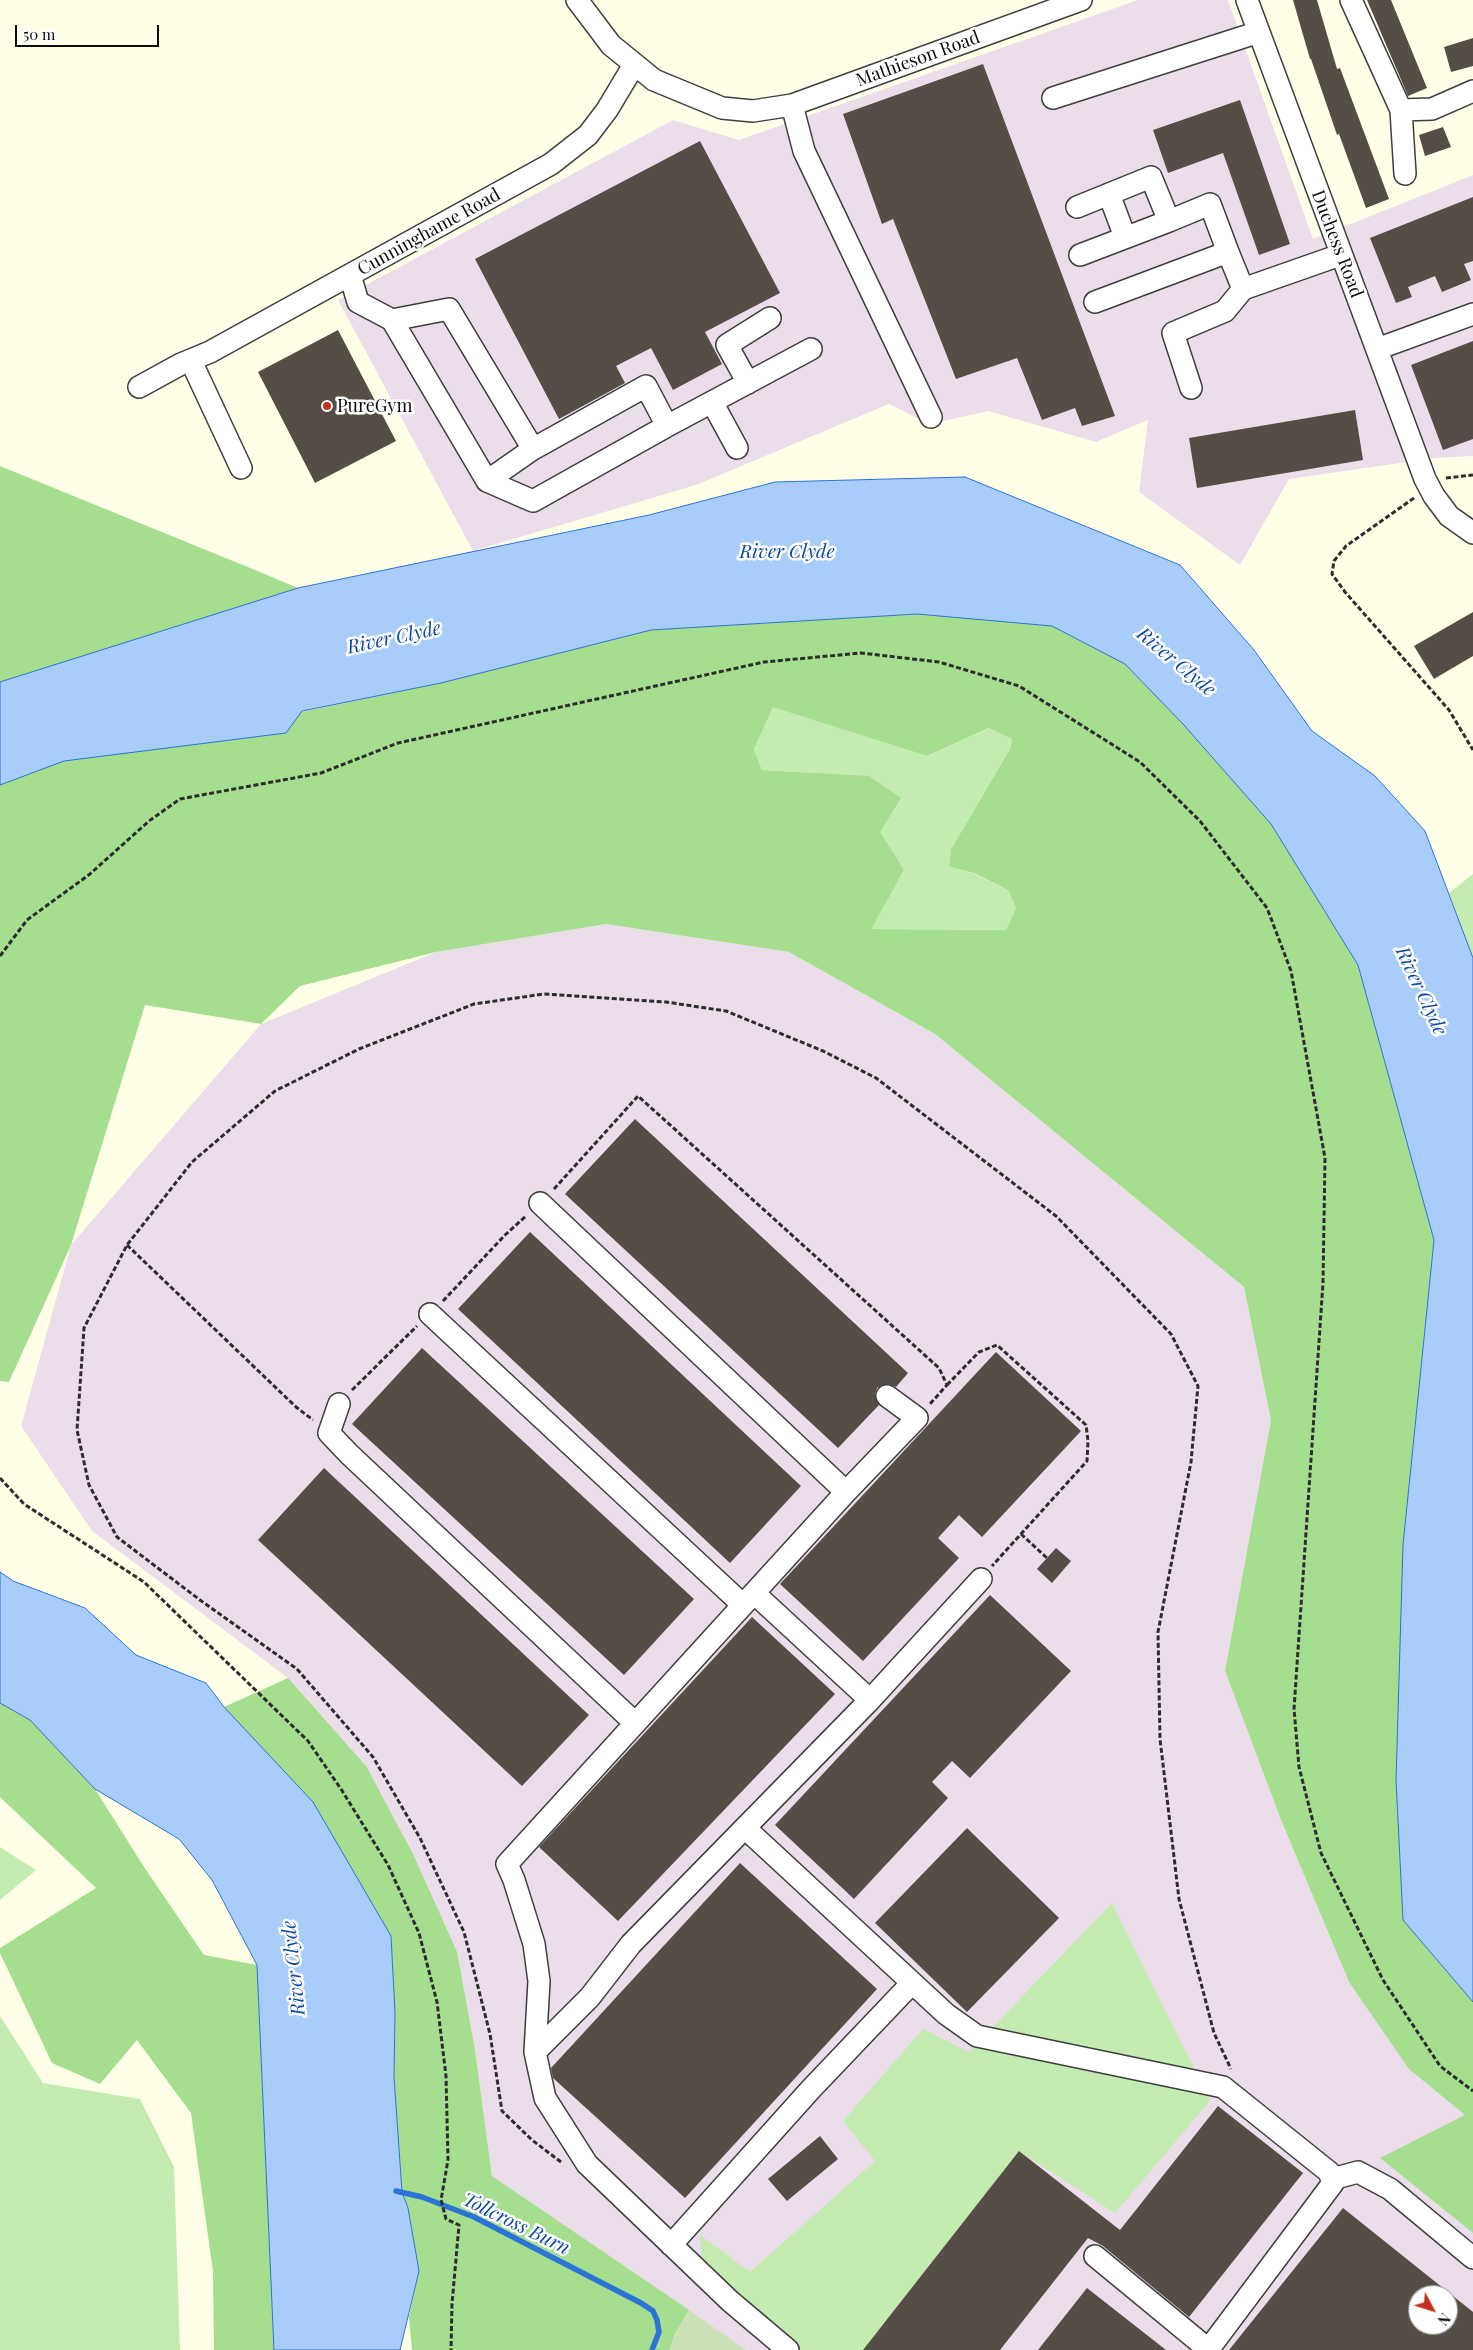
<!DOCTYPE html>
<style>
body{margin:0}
#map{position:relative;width:1473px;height:2350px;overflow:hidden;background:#ffffe8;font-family:"Playfair Display",serif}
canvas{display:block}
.north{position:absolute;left:1408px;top:2285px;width:50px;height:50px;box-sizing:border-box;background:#fff;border:1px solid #9d9d9d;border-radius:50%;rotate:130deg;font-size:14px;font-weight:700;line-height:20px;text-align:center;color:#0b0b0b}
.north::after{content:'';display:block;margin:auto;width:18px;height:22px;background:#c4301a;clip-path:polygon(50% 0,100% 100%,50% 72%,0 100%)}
.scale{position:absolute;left:15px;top:25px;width:144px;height:22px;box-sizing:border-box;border:2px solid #0b0b0b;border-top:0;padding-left:6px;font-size:15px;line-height:18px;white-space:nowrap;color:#0b0b0b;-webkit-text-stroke:4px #fff;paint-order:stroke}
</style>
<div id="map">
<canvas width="1473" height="2350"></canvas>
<div class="north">N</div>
<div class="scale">50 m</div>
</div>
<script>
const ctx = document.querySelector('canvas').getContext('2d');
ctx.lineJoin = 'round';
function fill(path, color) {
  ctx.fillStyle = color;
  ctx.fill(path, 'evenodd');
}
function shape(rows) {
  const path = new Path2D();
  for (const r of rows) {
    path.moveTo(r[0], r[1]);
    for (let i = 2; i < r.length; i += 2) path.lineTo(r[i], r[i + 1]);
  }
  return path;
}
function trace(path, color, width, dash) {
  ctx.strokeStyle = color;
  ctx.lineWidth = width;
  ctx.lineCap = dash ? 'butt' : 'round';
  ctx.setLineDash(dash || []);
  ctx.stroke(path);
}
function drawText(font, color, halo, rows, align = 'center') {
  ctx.font = font + ' "Playfair Display",serif';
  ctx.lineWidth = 5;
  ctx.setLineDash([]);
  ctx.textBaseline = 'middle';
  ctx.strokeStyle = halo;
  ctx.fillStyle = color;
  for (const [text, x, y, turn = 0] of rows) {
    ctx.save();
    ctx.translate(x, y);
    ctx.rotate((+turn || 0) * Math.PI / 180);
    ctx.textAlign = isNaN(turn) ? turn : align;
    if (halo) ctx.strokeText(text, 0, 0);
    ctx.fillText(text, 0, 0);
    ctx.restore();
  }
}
const industrial = shape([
 [1138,0,1228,0,1313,239,1473,175,1473,456,1434,458,1289,479,1240,565,1139,492,1148,420,1096,442,988,411,929,424,889,404,696,485,473,551,338,300,673,120,739,140],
 [606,924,789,952,935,1034,1244,1287,1271,1420,1225,1671,1281,1820,1349,1982,1473,2122,1473,2350,746,2350,492,2176,475,2050,288,1678,92,1531,21,1426,71,1245,261,1024,436,952],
 [1418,2295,1448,2295,1448,2325,1418,2325]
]);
const green = shape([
 [773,706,927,756,990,728,1012,739,1010,749,951,849,949,867,973,873,1008,890,1016,908,1006,930,870,929,904,870,815,773,762,770,754,749],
 [1473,874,1473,959,1449,893],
 [0,1847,36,1870,0,1900],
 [1112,1903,1210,2101,1115,2213,1019,2151,863,2350,798,2350,702,2268,700,2235,750,2272,875,2161,843,2121,923,2029,969,2052],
 [0,2016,43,2083,140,2099,174,2167,180,2350,0,2350]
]);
const forest = shape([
 [0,466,255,570,298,588,0,682],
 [917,614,1052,626,1125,664,1183,724,1271,824,1358,965,1434,1240,1403,1545,1403,1920,1473,2002,1473,2233,1380,2158,1465,2115,1409,2069,1349,1982,1281,1820,1225,1671,1271,1420,1244,1287,935,1034,789,952,606,924,436,952,300,986,261,1024,145,1005,71,1245,9,1382,0,1381,0,785,64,761,441,683,651,630],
 [773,707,927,756,989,728,1012,739,1010,749,951,849,949,867,974,873,1008,890,1016,908,1006,930,871,929,904,870,880,832,901,798,869,776,762,770,754,749],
 [288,1678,366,1766,413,1854,457,1952,475,2050,492,2176,689,2310,675,2334,670,2350,412,2350,409,2317,419,2271,408,2208,402,2192,394,2077,395,2013,391,1936,224,1707],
 [0,1703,30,1720,95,1789,144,1867,204,1955,257,1965,274,2350,214,2350,213,2272,191,2113,137,2040,100,2084,52,2063,0,1953,0,1948,96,1888,0,1797]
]);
const cemetery = shape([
 [689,2310,746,2350,670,2350,675,2334]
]);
const water = shape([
 [965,477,1180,565,1254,650,1312,731,1375,776,1425,831,1473,958,1473,2002,1403,1920,1396,1780,1403,1545,1434,1240,1358,965,1271,824,1183,724,1125,664,1052,626,917,614,651,630,441,683,302,711,286,733,64,761,0,785,0,682,298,588,649,515,775,482,965,477],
 [0,1572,13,1581,85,1608,136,1655,206,1683,224,1707,313,1802,391,1936,395,2013,394,2077,402,2192,408,2208,419,2271,400,2350,274,2350,257,1965,212,1880,179,1839,95,1789,30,1720,0,1703,0,1572]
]);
const stream = shape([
 [396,2191,422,2197,474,2217,641,2303,653,2311,657,2320,659,2332,652,2350]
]);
const building = shape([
 [1293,0,1317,0,1337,69,1340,68,1389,199,1366,208,1339,134,1337,135,1311,59,1310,59],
 [1367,0,1391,0,1427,88,1408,96],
 [1473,38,1473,66,1451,72,1444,47],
 [983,64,1115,416,1082,426,1075,408,1042,420,1017,358,956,379,893,219,882,224,843,114],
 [1240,100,1290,244,1259,255,1223,153,1168,173,1153,130],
 [1443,127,1451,147,1425,156,1419,135],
 [700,141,780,293,705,332,722,364,673,390,651,348,616,366,625,383,559,419,475,259],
 [1473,197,1473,261,1464,264,1471,280,1442,292,1435,276,1408,287,1412,297,1396,303,1370,238],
 [338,330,396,441,315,483,258,372],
 [1473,341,1473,439,1443,450,1411,365],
 [1355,410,1363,460,1197,488,1189,438],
 [1473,612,1473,656,1434,679,1414,646],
 [635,1119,908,1373,896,1387,888,1384,877,1388,875,1395,879,1405,838,1448,565,1194],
 [530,1232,801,1486,730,1563,458,1309],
 [422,1348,694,1599,624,1675,352,1424],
 [996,1352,1081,1431,982,1537,959,1515,938,1538,959,1558,863,1661,780,1584],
 [324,1468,589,1715,522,1786,258,1540],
 [1056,1548,1071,1561,1052,1583,1037,1569],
 [990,1595,1071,1671,970,1778,952,1761,932,1782,948,1798,854,1899,775,1825],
 [752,1617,835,1694,618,1921,539,1847],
 [967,1828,1059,1918,967,2012,875,1923],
 [740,1863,877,1989,685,2198,553,2078,551,2068],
 [1218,2106,1303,2173,1189,2317,1103,2246,1088,2238,1000,2350,863,2350,1019,2151,1120,2230],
 [820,2136,838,2159,787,2201,768,2179],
 [1343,2208,1473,2312,1473,2350,1229,2350],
 [1418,2295,1448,2295,1448,2325,1418,2325],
 [1087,2288,1166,2350,1038,2350]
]);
const path = shape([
 [1446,478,1473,475],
 [1414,498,1346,546,1334,561,1332,574,1345,592,1449,710,1473,750],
 [0,956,27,920,90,874,149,821,180,799,321,773,398,743,764,662,861,653,939,662,1019,686,1140,762,1200,821,1267,908,1291,971,1325,1158,1323,1283,1294,1709,1299,1767,1321,1853,1383,1980,1440,2066,1473,2091],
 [554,1189,638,1096,939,1368,947,1385,929,1405],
 [127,1245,296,1407,313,1420],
 [443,1301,505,1235,526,1216],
 [947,1385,979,1352,997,1345,1086,1425,1088,1441,1087,1461,992,1566],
 [352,1390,417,1326],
 [0,1478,24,1504,144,1582,308,1741,341,1789,388,1865,419,1933,437,2002,446,2076,448,2160,441,2200,446,2219,459,2225,452,2304,451,2350],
 [1021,1534,1047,1558],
 [561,2162,532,2140,502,2111,490,2034,464,1932,420,1838,373,1757,297,1669,200,1600,117,1537,89,1485,77,1430,84,1328,127,1245,192,1162,275,1091,359,1049,474,1004,544,994,666,1002,726,1011,823,1051,876,1078,1056,1216,1171,1334,1198,1386,1191,1462,1158,1632,1160,1739,1179,1899,1214,2033,1231,2069]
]);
const minor = shape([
 [577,0,611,45,654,80,722,108,753,111,792,105,1081,0],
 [1247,0,1425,479,1434,496,1449,516,1473,533],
 [1351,0,1401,110,1432,109,1473,91],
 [1053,98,1259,32],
 [792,105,804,151,931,417],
 [1401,110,1405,174],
 [1109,194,1125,237],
 [1077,207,1151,177,1169,221,1210,204,1228,252],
 [1080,255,1169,221],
 [350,275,358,302,392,320,449,309,533,449,646,386,667,426,811,349],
 [1095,302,1228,252,1243,289,1340,255],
 [392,320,487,481,533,449],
 [1377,349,1473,314],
 [191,361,241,468],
 [748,383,727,345,770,318],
 [139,387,181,364,210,352,551,164,588,135,607,110,634,65],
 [1191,388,1173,333,1225,311,1243,289],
 [712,402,737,448],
 [487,481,533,501,667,426],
 [540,1203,846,1492],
 [430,1314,743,1605],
 [339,1404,329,1433,349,1454,635,1723],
 [754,1593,870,1700],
 [745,1828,946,2014,977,2036,1223,2087,1329,2172,1333,2183,1208,2350],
 [535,2052,590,1997,631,1944,870,1700,981,1579],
 [1332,2179,1358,2172,1390,2189,1473,2258],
 [671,2245,811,2089,912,1983],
 [1095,2256,1208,2349],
 [788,2350,730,2301,587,2164,545,2098,535,2052,539,1981,534,1944,514,1880,507,1864,846,1492,917,1418,887,1396]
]);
const markers = [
 [327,406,5,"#c4301a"]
];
const streetNames = [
 ["Mathieson Road",918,59,-20],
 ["Cunninghame Road",429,232,-29],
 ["Duchess Road",1337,244,69]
];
const poiNames = [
 ["PureGym",337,406]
];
const waterNames = [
 ["River Clyde",787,552],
 ["River Clyde",394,638,-12],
 ["River Clyde",1176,662,40],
 ["River Clyde",1421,991,65],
 ["River Clyde",294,1968,-96],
 ["Tollcross Burn",516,2224,26]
];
fill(industrial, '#ebdeea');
fill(green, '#c4ecb0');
fill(forest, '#a4de8e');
fill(cemetery, '#cde1b9');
fill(water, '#a9cdfb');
trace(water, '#2b73d7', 1);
trace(stream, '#2b73d7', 5.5);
fill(building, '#544e46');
trace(minor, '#3e3e3e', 24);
trace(path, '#2d2d2d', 3, [5, 2.5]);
trace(minor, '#fff', 21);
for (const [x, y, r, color] of markers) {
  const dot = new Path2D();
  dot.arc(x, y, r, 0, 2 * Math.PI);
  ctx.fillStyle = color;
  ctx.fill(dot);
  trace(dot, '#fff', 2);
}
drawText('18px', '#0b0b0b', '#fff', streetNames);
drawText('18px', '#0b0b0b', '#fff', poiNames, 'left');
drawText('italic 19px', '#0c47a4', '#fff', waterNames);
</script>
